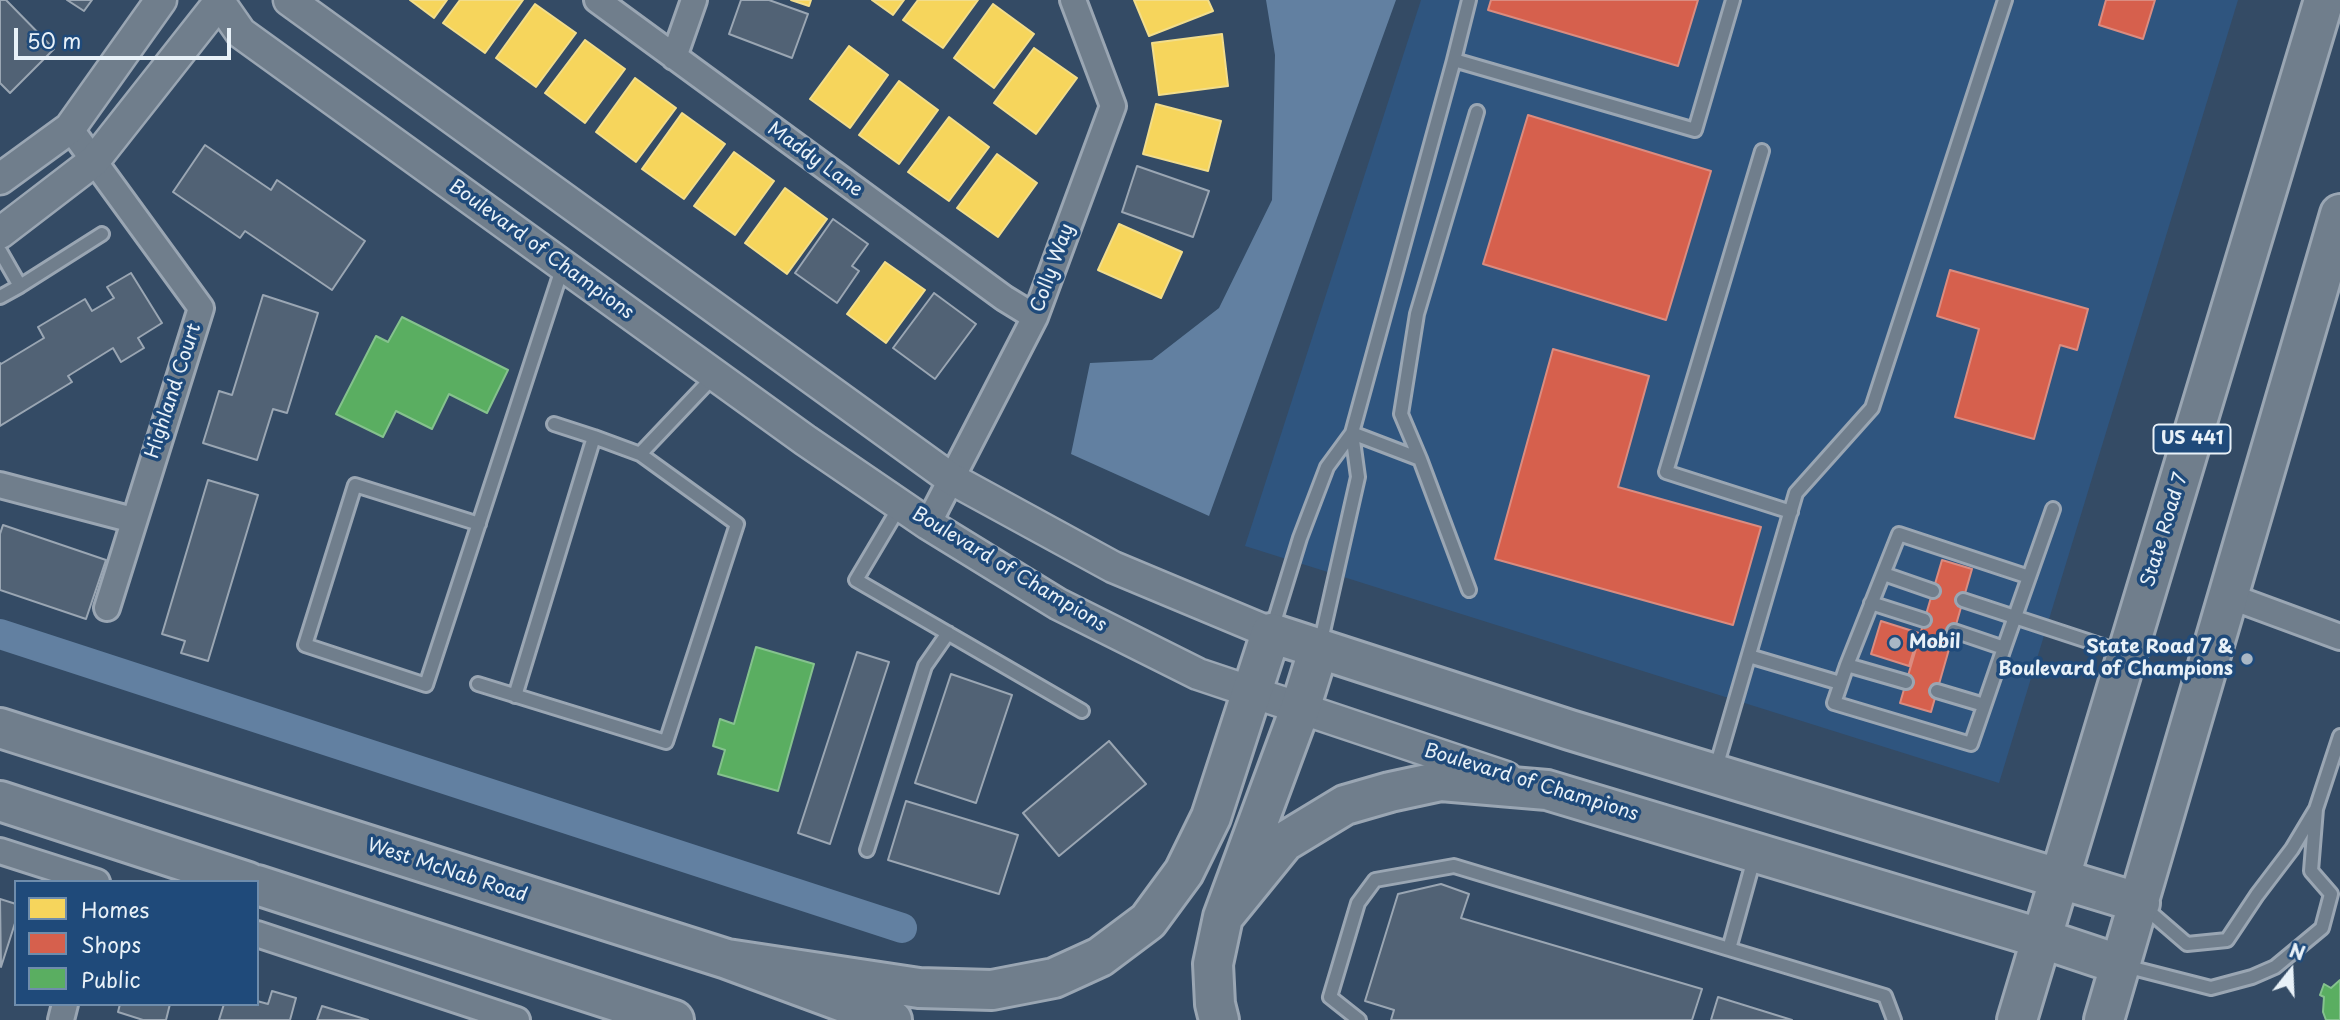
<!DOCTYPE html>
<style>
body{margin:0}
#map{position:relative;width:2340px;height:1020px;overflow:hidden;background:#344b65;font-family:"Playpen Sans",sans-serif}
canvas{display:block}
.legend{position:absolute;left:14px;top:880px;width:245px;height:126px;box-sizing:border-box;background:#1f4a7a;border:2px solid #6f8dac;margin:0;padding:9px 12px;list-style:none;font-size:21px;color:#e8f1f8}
.legend li{display:flex;align-items:center;gap:14px;height:35px}
.legend b{width:35px;border:2px solid #6f8dac}
.north{position:absolute;left:2256px;top:936px;width:70px;height:70px;-webkit-text-stroke:5px #1f4a7a;paint-order:stroke;rotate:18deg;font-size:19px;font-weight:700;line-height:28px;text-align:center;color:#e8f1f8}
.north::after{content:'';display:block;margin:auto;width:24px;height:32px;background:#e8f1f8;clip-path:polygon(50% 0,100% 100%,50% 72%,0 100%)}
.scale{position:absolute;left:14px;top:28px;width:217px;height:32px;box-sizing:border-box;border:4px solid #e8f1f8;border-top:0;padding-left:9px;font-size:21px;line-height:24px;white-space:nowrap;color:#e8f1f8;-webkit-text-stroke:5px #1f4a7a;paint-order:stroke}
</style>
<div id="map">
<canvas width="2340" height="1020"></canvas>
<ul class="legend">
<li><b style="height:19px;background:#f6d55c"></b>Homes</li>
<li><b style="height:19px;background:#d6604d"></b>Shops</li>
<li><b style="height:19px;background:#5aae61"></b>Public</li>
</ul>
<div class="north">N</div>
<div class="scale">50 m</div>
</div>
<script>
const ctx = document.querySelector('canvas').getContext('2d');
ctx.lineJoin = 'round';
function fill(path, color) {
  ctx.fillStyle = color;
  ctx.fill(path, 'evenodd');
}
function shape(rows) {
  const path = new Path2D();
  for (const r of rows) {
    path.moveTo(r[0], r[1]);
    for (let i = 2; i < r.length; i += 2) path.lineTo(r[i], r[i + 1]);
  }
  return path;
}
function trace(path, color, width, dash) {
  ctx.strokeStyle = color;
  ctx.lineWidth = width;
  ctx.lineCap = dash ? 'butt' : 'round';
  ctx.setLineDash(dash || []);
  ctx.stroke(path);
}
function drawText(font, color, halo, rows, align = 'center') {
  ctx.font = font + ' "Playpen Sans",sans-serif';
  ctx.lineWidth = 7;
  ctx.setLineDash([]);
  ctx.textBaseline = 'middle';
  ctx.strokeStyle = halo;
  ctx.fillStyle = color;
  for (const [text, x, y, turn = 0] of rows) {
    ctx.save();
    ctx.translate(x, y);
    ctx.rotate((+turn || 0) * Math.PI / 180);
    ctx.textAlign = isNaN(turn) ? turn : align;
    if (halo) ctx.strokeText(text, 0, 0);
    ctx.fillText(text, 0, 0);
    ctx.restore();
  }
}
const built = shape([
 [1421,0,2238,0,1999,783,1245,546]
]);
const water = shape([
 [1266,0,1396,0,1209,516,1071,454,1090,363,1152,360,1219,308,1272,200,1275,55]
]);
const homes = shape([
 [410,0,447,0,434,18,410,0],
 [460,0,523,0,485,53,443,23,460,0],
 [791,0,811,0,809,6,791,0],
 [872,0,904,0,893,15,872,0],
 [918,0,978,0,943,48,903,20,918,0],
 [1134,0,1208,0,1213,11,1149,36,1134,0],
 [535,4,576,33,536,87,496,58,535,4],
 [993,4,1034,34,994,88,954,58,993,4],
 [1222,34,1228,86,1159,95,1152,43,1222,34],
 [585,40,625,69,585,123,545,93,585,40],
 [849,46,888,75,850,128,810,99,849,46],
 [1034,48,1077,78,1036,134,994,103,1034,48],
 [635,78,676,108,636,162,596,132,635,78],
 [899,81,938,110,899,164,859,135,899,81],
 [1156,104,1221,121,1208,171,1143,154,1156,104],
 [682,113,725,144,684,199,642,169,682,113],
 [949,117,989,147,949,201,908,172,949,117],
 [734,152,774,181,735,235,694,206,734,152],
 [997,154,1037,183,998,237,957,208,997,154],
 [785,188,827,219,787,274,745,243,785,188],
 [1119,224,1182,252,1161,298,1098,270,1119,224],
 [885,262,925,290,886,343,847,314,885,262]
]);
const shops = shape([
 [1491,0,1698,0,1678,66,1488,10,1491,0],
 [2106,0,2155,0,2143,39,2099,25,2106,0],
 [1528,115,1711,171,1666,320,1483,264,1528,115],
 [1950,270,2088,309,2077,350,2060,345,2034,439,1955,417,1979,329,1937,316,1950,270],
 [1553,349,1649,376,1618,487,1761,527,1733,625,1495,559,1553,349],
 [1942,560,1972,569,1931,712,1900,703,1942,560],
 [1881,621,1919,633,1909,666,1871,654,1881,621]
]);
const public = shape([
 [402,317,508,370,487,413,449,394,432,429,396,411,383,437,336,414,376,336,388,342,402,317],
 [756,647,814,664,778,791,718,774,725,750,713,746,720,719,734,724,756,647],
 [2340,980,2340,1020,2326,1020,2323,1012,2324,997,2320,995,2324,984,2331,988,2340,980]
]);
const canal = shape([
 [0,634,902,928]
]);
const building = shape([
 [0,0,6,0,54,49,10,93,0,83,0,0],
 [67,0,92,0,84,11,67,0],
 [741,0,769,0,808,14,792,58,729,34,741,0],
 [205,145,271,190,277,180,365,241,332,290,245,231,240,238,173,192,205,145],
 [1137,166,1209,191,1193,237,1122,212,1137,166],
 [833,219,868,244,852,266,859,271,837,303,795,273,833,219],
 [131,273,162,323,138,338,144,348,121,362,113,348,68,376,72,382,0,426,0,363,1,364,44,338,38,327,85,299,92,311,114,298,107,287,131,273],
 [934,293,976,324,935,379,893,348,934,293],
 [263,295,318,313,287,413,273,409,257,460,203,443,219,391,232,395,263,295],
 [208,480,258,495,208,661,181,653,185,641,162,634,208,480],
 [3,525,106,560,86,619,0,590,0,534,3,525],
 [857,652,889,662,830,844,798,833,857,652],
 [951,674,1012,695,976,803,915,783,951,674],
 [1109,741,1146,784,1059,856,1023,813,1109,741],
 [906,801,1018,835,999,894,888,860,906,801],
 [1441,884,1469,894,1461,918,1702,989,1692,1020,1391,1020,1394,1010,1365,1001,1398,894,1441,884],
 [0,899,16,904,16,920,1,967,0,899],
 [272,991,296,998,290,1020,219,1020,224,1004,257,1004,257,1001,268,1004,272,991],
 [1718,997,1792,1020,1711,1020,1718,997],
 [120,1004,170,1004,166,1020,143,1020,118,1012,120,1004],
 [322,1006,368,1020,317,1020,322,1006]
]);
const service = shape([
 [1454,60,1469,0],
 [1762,151,1666,472,1791,512],
 [0,251,20,286,102,234],
 [0,297,20,286],
 [554,424,594,437],
 [1352,433,1420,459,1469,590],
 [1420,459,1401,414,1417,314,1477,112],
 [900,506,856,580,1082,711],
 [479,524,355,485,305,645,426,685,563,266],
 [1884,574,1933,591],
 [2029,577,1899,534,1847,665,1834,703,1971,744,2004,648,2029,577,2053,509],
 [1963,600,2124,653],
 [1871,603,1924,620],
 [1272,629,1300,538,1327,467,1352,433,1454,60,1695,130,1733,0],
 [1954,631,2004,648],
 [1320,645,1358,477,1352,433],
 [1749,656,1840,683],
 [1847,665,1906,682],
 [478,684,666,742,737,524,640,454,714,376],
 [1937,691,1984,705],
 [515,696,594,437,640,454],
 [1715,771,1796,493,1872,408,2005,0],
 [867,850,925,666,948,633],
 [2143,906,2187,944,2227,940,2257,895,2292,849,2316,809,2340,736],
 [1729,949,1885,996,1894,1020],
 [2125,966,2211,988,2252,977,2275,967,2322,928,2331,894,2311,871,2316,809],
 [1359,1020,1330,997,1358,903,1375,880,1454,866,1729,949,1755,855]
]);
const minor = shape([
 [597,0,1004,298,1035,317],
 [674,57,694,0],
 [70,128,201,308,107,608],
 [0,485,133,520],
 [928,524,1035,317,1113,106,1073,0],
 [2229,596,2340,637],
 [0,851,97,882],
 [257,934,517,1020],
 [61,1020,65,1004]
]);
const tertiary = shape([
 [218,0,241,33,805,440,928,524,1058,604,1198,674,1506,777],
 [289,0,950,478,1113,567,1271,633],
 [0,179,70,128,161,0],
 [0,233,94,161,221,0]
]);
const primary = shape([
 [0,728,727,959,892,1020],
 [0,801,248,882],
 [257,885,674,1020],
 [1223,917,1284,842,1345,805,1390,792,1441,781,1547,790,2043,939,2121,965],
 [727,959,919,988,992,990,1054,978,1100,957,1148,921,1184,872,1211,817,1271,633,1570,730,2140,903],
 [1219,1020,1215,1004,1213,964,1223,917,1300,709,1319,648],
 [2017,1020,2324,0],
 [2104,1020,2340,214]
]);
const markers = [
 [1895,643,7,"#a9b7c5"],
 [2247,659,7,"#a9b7c5"]
];
const shields = [
 [2192,439,77]
];
const shieldNames = [
 ["US 441",2192,439]
];
const streetNames = [
 ["Maddy Lane",815,160,36],
 ["Boulevard of Champions",541,250,36],
 ["Colly Way",1053,268,-70],
 ["Highland Court",174,391,-72],
 ["State Road 7",2165,530,-73],
 ["Boulevard of Champions",1009,570,31],
 ["Boulevard of Champions",1531,783,17],
 ["West McNab Road",447,871,18]
];
const poiNames = [
 ["Mobil",1909,643],
 ["State Road 7 &",2233,648,"right"],
 ["Boulevard of Champions",2233,670,"right"]
];
fill(built, '#2f557f');
fill(water, '#6280a1');
fill(homes, '#f6d55c');
trace(homes, '#f2dd8b', 2);
fill(shops, '#d6604d');
trace(shops, '#db8c80', 2);
fill(public, '#5aae61');
trace(public, '#85c28e', 2);
trace(canal, '#6280a1', 30);
fill(building, '#516275');
trace(building, '#9aa6b3', 2);
trace(service, '#9aa6b3', 18);
trace(minor, '#9aa6b3', 30);
trace(tertiary, '#9aa6b3', 35);
trace(primary, '#9aa6b3', 44);
trace(service, '#707e8c', 12);
trace(minor, '#707e8c', 24);
trace(tertiary, '#707e8c', 30);
trace(primary, '#707e8c', 38);
for (const [x, y, r, color] of markers) {
  const dot = new Path2D();
  dot.arc(x, y, r, 0, 2 * Math.PI);
  ctx.fillStyle = color;
  ctx.fill(dot);
  trace(dot, '#1f4a7a', 2.5);
}
for (const [x, y, w] of shields) {
  const box = new Path2D();
  box.roundRect(x - w / 2, y - 14.5, w, 29, 5);
  ctx.fillStyle = '#1f4a7a';
  ctx.fill(box);
  trace(box, '#e8f1f8', 2);
}
drawText('bold 18px', '#e8f1f8', null, shieldNames);
drawText('19px', '#e8f1f8', '#1f4a7a', streetNames);
drawText('bold 19px', '#e8f1f8', '#1f4a7a', poiNames, 'left');
</script>
